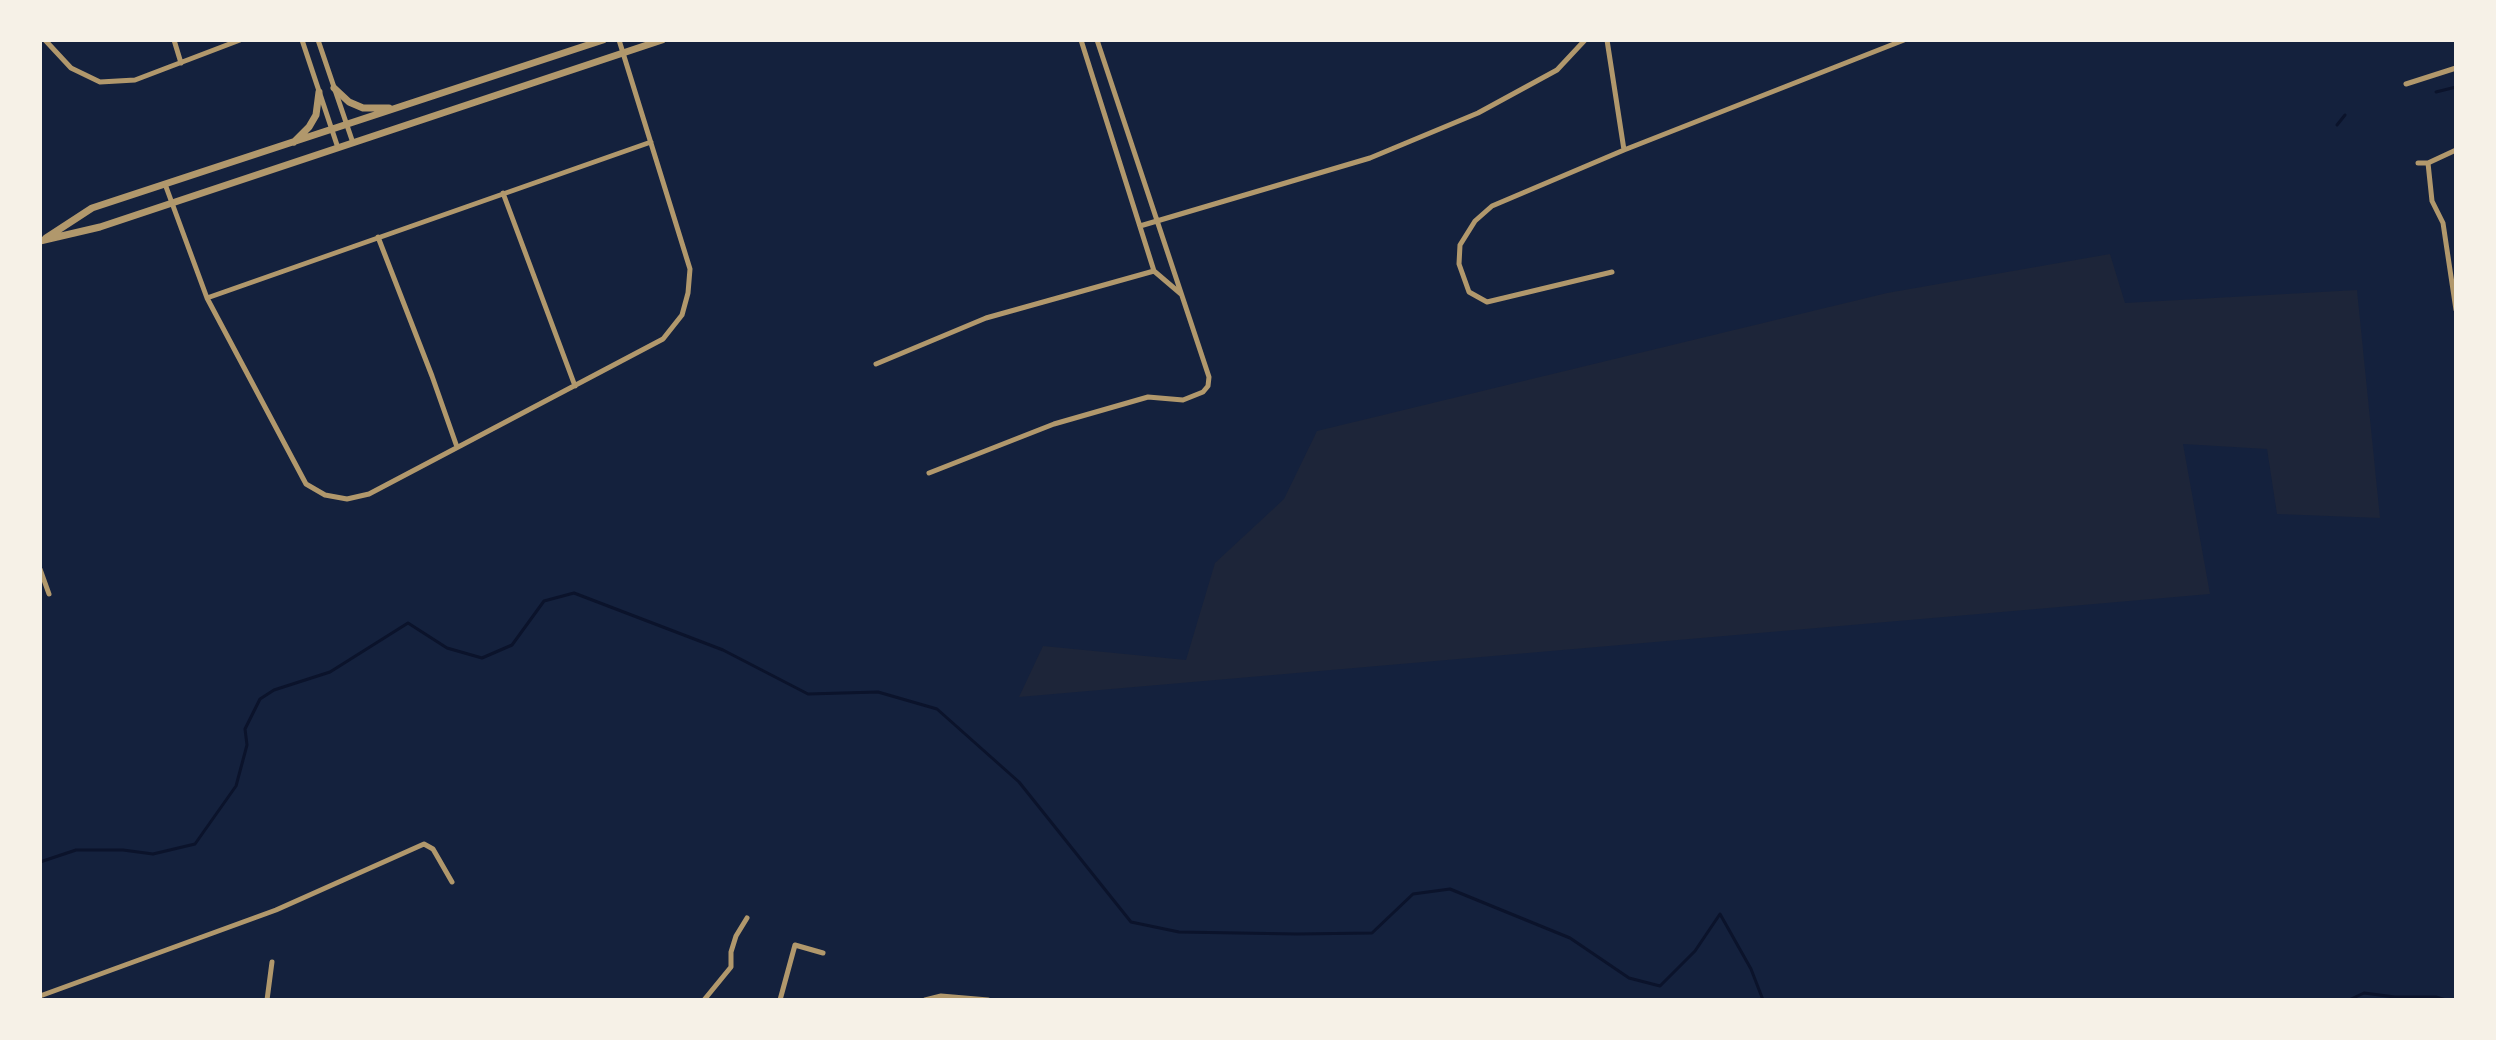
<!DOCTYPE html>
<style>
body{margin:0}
#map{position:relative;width:2496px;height:1040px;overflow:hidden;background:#14213d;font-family:Helvetica,sans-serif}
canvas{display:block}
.frame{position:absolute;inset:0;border:42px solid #f6f1e7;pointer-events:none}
</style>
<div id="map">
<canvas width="2496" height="1040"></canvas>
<div class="frame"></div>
</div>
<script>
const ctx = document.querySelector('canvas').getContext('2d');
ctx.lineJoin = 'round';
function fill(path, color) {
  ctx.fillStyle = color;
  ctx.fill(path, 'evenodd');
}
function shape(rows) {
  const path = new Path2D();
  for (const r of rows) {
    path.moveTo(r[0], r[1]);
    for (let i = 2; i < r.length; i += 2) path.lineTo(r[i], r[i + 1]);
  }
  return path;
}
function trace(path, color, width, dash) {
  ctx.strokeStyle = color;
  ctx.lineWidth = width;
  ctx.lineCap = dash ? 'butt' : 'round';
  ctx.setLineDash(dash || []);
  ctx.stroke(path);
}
const green = shape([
 [2110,254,2125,303,2357,290,2380,518,2277,514,2267,449,2183,444,2210,594,1019,697,1043,646,1186,660,1215,563,1284,499,1317,431,1887,293]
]);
const stream = shape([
 [2436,92,2456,87],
 [2337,125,2345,115],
 [40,862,76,850,123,850,153,854,195,844,236,786,247,745,245,729,260,699,274,690,330,672,408,623,447,648,482,658,512,645,544,601,574,593,723,650,808,694,878,692,937,709,1019,782,1131,922,1179,932,1297,934,1372,933,1413,894,1450,889,1570,938,1629,978,1660,986,1695,951,1720,914,1751,969,1763,1000],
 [2349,1000,2364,993,2395,997,2436,997,2446,1000]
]);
const minor = shape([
 [45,40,71,68,100,82,135,80,240,40],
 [174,40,181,63],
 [302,40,338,148],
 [318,40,353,143],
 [1081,40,1154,271,1181,294],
 [1607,40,1624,150],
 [2406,84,2456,68],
 [2418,163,2428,163,2456,150],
 [2428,163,2432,201,2443,223,2456,310],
 [165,184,207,298,306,484,325,495,347,499,369,494,663,339,682,315,688,293,690,269,619,40],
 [503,193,575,386],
 [1140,226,1370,158,1478,113,1557,70,1585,40],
 [378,237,432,376,457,447],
 [1612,272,1487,302,1469,292,1459,264,1460,245,1475,221,1492,206,1624,150,1904,40],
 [207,298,651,142],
 [876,364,986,318,1154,271],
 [929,473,1054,424,1148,397,1183,400,1203,392,1208,386,1209,377,1097,40],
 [40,569,49,594],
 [40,996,276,910,424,844,433,849,452,882],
 [267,1000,272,962],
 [704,1000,731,967,731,952,736,936,747,918],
 [780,1000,795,945,823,953],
 [925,1000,941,996,988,1000]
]);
const tertiary = shape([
 [334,88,349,102,363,108,389,108],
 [294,142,309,127,316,115,319,92],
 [46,238,92,208,603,40],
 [40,241,100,227,662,40]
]);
fill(green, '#1d2539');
trace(stream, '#0b132b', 3);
trace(minor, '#b1986c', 5);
trace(tertiary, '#b1986c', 7);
</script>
